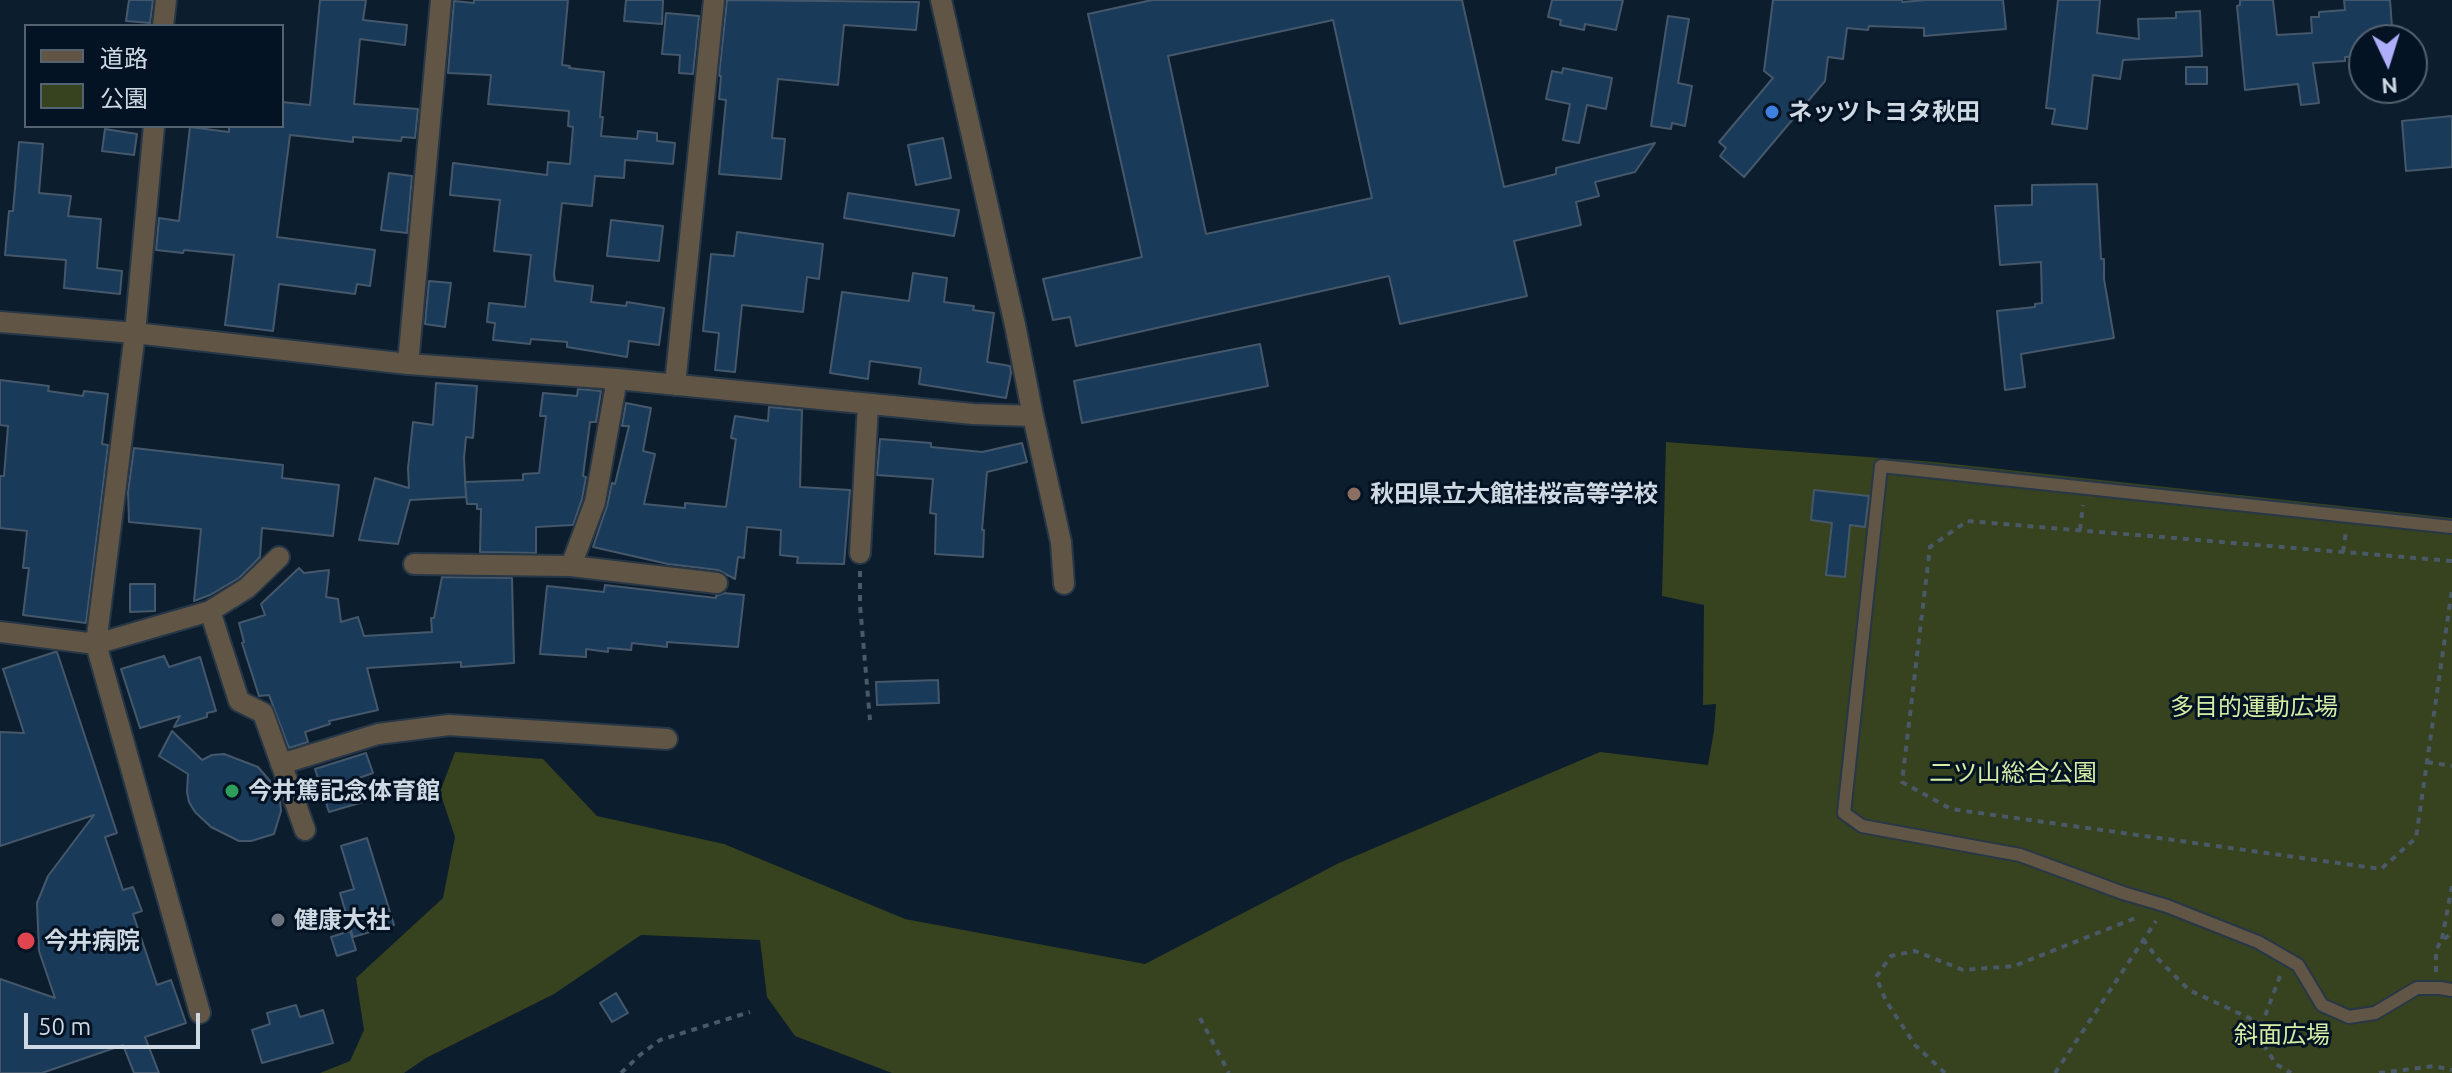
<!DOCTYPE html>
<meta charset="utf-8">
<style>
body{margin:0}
#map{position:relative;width:2452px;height:1073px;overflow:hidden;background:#0c1d2d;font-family:Ubuntu,"Noto Sans JP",sans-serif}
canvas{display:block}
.legend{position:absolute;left:24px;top:24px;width:260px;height:104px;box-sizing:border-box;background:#041323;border:2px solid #556270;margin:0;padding:10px 14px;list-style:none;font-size:24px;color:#cfd9e4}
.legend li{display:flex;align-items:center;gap:16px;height:40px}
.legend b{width:40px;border:2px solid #556270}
.north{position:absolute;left:2348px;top:24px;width:80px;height:80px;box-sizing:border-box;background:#041323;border:2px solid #556270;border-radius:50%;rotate:176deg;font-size:22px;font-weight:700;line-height:32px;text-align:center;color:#cfd9e4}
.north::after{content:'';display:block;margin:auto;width:28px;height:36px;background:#aeaefb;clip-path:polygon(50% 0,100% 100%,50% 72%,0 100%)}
.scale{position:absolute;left:24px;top:1013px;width:176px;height:36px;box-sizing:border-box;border:4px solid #cfd9e4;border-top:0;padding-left:10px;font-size:24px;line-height:28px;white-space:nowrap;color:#cfd9e4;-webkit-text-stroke:6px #041323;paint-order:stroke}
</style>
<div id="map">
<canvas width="2452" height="1073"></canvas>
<ul class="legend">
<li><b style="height:10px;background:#615645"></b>道路</li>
<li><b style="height:22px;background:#37421e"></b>公園</li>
</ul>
<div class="north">N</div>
<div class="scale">50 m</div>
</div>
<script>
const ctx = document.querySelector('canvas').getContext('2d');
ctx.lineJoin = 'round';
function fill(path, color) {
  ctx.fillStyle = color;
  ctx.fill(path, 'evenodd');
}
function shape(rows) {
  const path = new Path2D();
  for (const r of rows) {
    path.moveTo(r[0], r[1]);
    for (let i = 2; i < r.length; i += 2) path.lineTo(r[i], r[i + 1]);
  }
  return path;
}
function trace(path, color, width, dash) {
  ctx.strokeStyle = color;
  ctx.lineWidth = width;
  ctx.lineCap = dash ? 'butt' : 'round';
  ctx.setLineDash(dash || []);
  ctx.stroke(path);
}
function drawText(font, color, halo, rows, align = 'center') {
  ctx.font = font + ' Ubuntu,"Noto Sans JP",sans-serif';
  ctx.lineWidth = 6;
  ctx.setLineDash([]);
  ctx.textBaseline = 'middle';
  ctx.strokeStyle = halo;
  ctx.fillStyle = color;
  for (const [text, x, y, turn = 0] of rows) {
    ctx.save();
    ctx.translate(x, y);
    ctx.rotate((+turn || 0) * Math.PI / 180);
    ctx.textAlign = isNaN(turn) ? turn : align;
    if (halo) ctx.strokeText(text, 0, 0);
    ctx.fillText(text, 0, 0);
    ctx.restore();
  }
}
const green = shape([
 [1666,442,1935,462,2452,518,2452,1073,892,1073,795,1036,767,997,760,940,641,935,554,994,426,1058,404,1073,320,1073,350,1061,364,1030,356,978,443,898,455,837,440,792,455,752,543,759,597,816,724,844,905,919,1145,964,1339,863,1600,752,1708,765,1714,731,1716,704,1703,705,1704,605,1662,596]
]);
const building = shape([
 [129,0,153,0,150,23,126,21,129,0],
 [320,0,366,0,363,20,407,25,405,45,360,39,354,104,418,109,415,138,402,137,401,141,353,137,353,142,290,135,277,237,375,250,370,286,357,284,355,294,279,284,273,331,225,325,234,255,184,250,183,253,156,250,159,218,179,221,190,127,229,132,229,126,282,126,282,102,310,105,320,0],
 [474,0,568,0,562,65,570,66,569,68,604,72,600,117,603,117,601,136,637,139,638,131,657,133,657,141,675,143,673,164,625,160,624,178,595,176,592,206,562,203,554,274,555,281,593,286,591,302,626,306,627,302,664,308,659,345,629,341,627,357,567,347,567,342,531,339,530,344,493,340,495,323,487,322,489,303,525,307,531,255,494,251,500,200,450,195,453,163,547,175,548,162,570,164,573,127,568,126,569,111,488,104,491,75,448,73,454,1,474,3,474,0],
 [626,0,663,0,662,24,624,21,626,0],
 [727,0,919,2,916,30,844,25,838,85,778,79,772,138,785,139,781,179,719,174,726,100,719,99,721,76,719,76,727,0],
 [1152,0,1462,0,1504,187,1556,174,1556,168,1655,143,1635,172,1595,182,1599,196,1576,202,1581,225,1514,241,1527,296,1400,324,1389,276,1076,346,1070,317,1053,320,1043,279,1142,257,1088,14,1152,0],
 [1333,20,1372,198,1206,234,1168,56,1333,20],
 [1552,0,1623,0,1616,30,1585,24,1584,30,1560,25,1561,20,1548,17,1552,0],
 [1773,0,1902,0,1902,2,1926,0,2003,0,2006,29,1924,36,1924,28,1869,26,1868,30,1847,28,1843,59,1828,57,1825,81,1744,177,1720,156,1726,148,1719,142,1773,78,1764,71,1773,0],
 [2058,0,2100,0,2097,33,2139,39,2138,19,2176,18,2176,12,2200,11,2202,56,2123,60,2120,79,2093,75,2087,129,2052,124,2055,109,2046,108,2058,0],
 [2240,0,2273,0,2277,35,2312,33,2311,17,2319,17,2319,12,2345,10,2344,0,2390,0,2393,40,2364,40,2364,56,2345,57,2345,61,2313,63,2319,103,2301,105,2298,84,2245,90,2237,6,2240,5,2240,0],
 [666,13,699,16,693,74,679,73,680,55,662,54,666,13],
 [1668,16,1689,19,1678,83,1692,86,1685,126,1672,123,1671,129,1651,126,1668,16],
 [2186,67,2207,67,2207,84,2186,84,2186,67],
 [1563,68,1612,78,1606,109,1587,105,1579,143,1563,140,1570,104,1546,99,1552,71,1562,73,1563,68],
 [2452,116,2452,167,2406,171,2402,121,2452,116],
 [105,129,137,134,134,155,102,151,105,129],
 [943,138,951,178,916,185,908,145,943,138],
 [19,142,43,144,39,193,71,196,68,216,101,219,97,268,122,271,120,294,64,288,66,260,5,255,9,211,13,211,19,142],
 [389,173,412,176,407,233,381,230,389,173],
 [2097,184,2101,259,2104,259,2104,279,2114,338,2021,354,2025,387,2005,390,1997,311,2035,307,2035,304,2042,303,2041,262,2000,265,1995,206,2032,205,2032,185,2097,184],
 [848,193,959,210,954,236,844,218,848,193],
 [611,220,663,226,659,261,607,256,611,220],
 [737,232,823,244,819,279,807,277,803,312,742,305,735,372,715,370,719,333,703,331,711,254,734,256,737,232],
 [913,273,947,278,944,302,974,306,973,310,994,313,987,362,1010,366,1011,373,1006,398,919,384,921,368,870,361,868,379,830,373,842,292,909,301,913,273],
 [429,281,451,283,445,327,425,324,429,281],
 [1260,344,1268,386,1082,423,1074,381,1260,344],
 [0,380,49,386,48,391,83,396,84,391,108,394,102,444,108,445,86,623,23,615,29,568,23,568,27,531,0,528,0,476,4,476,8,426,0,425,0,380],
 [436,383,477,386,473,438,466,437,464,458,466,497,410,500,398,544,359,540,375,478,409,488,408,468,413,422,433,425,436,383],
 [578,389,601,391,596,422,590,422,583,476,586,477,582,499,573,525,536,527,536,553,480,552,481,509,477,509,477,504,467,504,465,482,523,480,523,474,539,473,546,416,540,416,543,393,577,396,578,389],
 [626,403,651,408,643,451,655,454,644,504,685,508,685,503,726,507,736,439,731,438,735,416,768,421,769,407,802,410,800,487,850,490,844,564,797,563,798,557,780,555,781,530,747,527,744,558,738,557,735,579,718,570,668,564,593,547,607,506,612,483,615,484,629,426,622,426,626,403],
 [880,439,931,443,931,447,982,452,1022,443,1027,462,987,472,982,530,984,530,983,557,935,554,936,514,930,513,933,479,877,475,880,439],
 [134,448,283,465,282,478,339,485,333,536,262,528,260,557,239,578,210,595,194,601,201,529,129,522,128,492,134,448],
 [1814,490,1869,496,1865,527,1850,525,1845,577,1826,575,1832,523,1811,520,1814,490],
 [299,568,304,573,329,570,326,597,338,599,341,622,358,617,364,636,432,632,431,618,434,618,442,577,512,578,514,663,461,667,461,662,367,668,378,710,329,721,330,724,305,732,308,742,289,748,269,695,259,696,242,643,244,642,239,623,265,615,261,604,299,568],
 [130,584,155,584,155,611,130,612,130,584],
 [605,585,716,598,716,596,724,593,744,595,738,647,667,642,667,647,632,643,631,650,608,648,608,652,586,649,586,657,540,654,547,586,604,592,605,585],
 [55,652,57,652,117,833,105,837,123,890,133,887,142,911,133,914,157,985,171,980,186,1023,145,1037,159,1073,134,1073,123,1045,42,1073,0,1073,0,979,55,998,39,951,37,903,48,876,94,815,0,846,0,732,24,733,3,669,55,652],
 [164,656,169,667,200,657,216,711,207,713,207,717,174,727,180,716,140,728,121,669,164,656],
 [938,680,939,703,877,705,876,682,938,680],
 [172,731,202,760,212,755,224,754,258,767,276,788,280,800,281,811,274,834,251,841,239,841,211,827,195,812,189,802,187,792,188,774,159,756,172,731],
 [366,753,373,773,356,779,363,802,329,812,315,769,366,753],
 [367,838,394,925,353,937,340,893,354,889,341,846,367,838],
 [350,931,356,950,337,956,331,937,350,931],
 [616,993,628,1013,612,1022,600,1003,616,993],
 [296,1005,300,1017,323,1010,333,1043,262,1063,252,1030,270,1024,267,1013,296,1005]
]);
const path = shape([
 [2080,530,2083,505],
 [2343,552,2346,531],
 [2452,561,1967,521,1930,547,1902,782,1951,809,2381,869,2416,838,2452,589],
 [860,571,860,605,870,720],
 [2427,762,2452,766],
 [2143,939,2157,958,2189,990,2262,1024],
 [2442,939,2452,886],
 [2436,972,2436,950,2441,941,2452,933],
 [2280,976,2262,1024,2263,1044,2276,1064,2291,1073],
 [1200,1018,1229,1073],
 [621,1073,640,1055,660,1040,750,1012],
 [1945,1073,1915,1045,1886,1001,1876,977,1891,956,1915,951,1963,970,2014,966,2138,917],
 [2055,1073,2156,921],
 [2379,1073,2434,1066,2452,1070]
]);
const service = shape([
 [2452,527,1881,466,1844,813,1862,826,2020,855,2123,893,2167,906,2258,942,2298,965,2322,1005,2349,1017,2375,1013,2417,988,2440,988,2452,990]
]);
const minor = shape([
 [941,0,1015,325,1033,416,1061,542,1064,584],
 [163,26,166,0],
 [154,126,135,333,96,644,200,1013],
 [0,322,135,333,408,364,617,379,973,414,1033,416],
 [408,364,441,0],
 [675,385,714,0],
 [860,553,868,404],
 [414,564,571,566,717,583],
 [571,566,595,502,617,379],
 [210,611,239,701,263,713,305,830],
 [0,632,96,644,210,611,247,588,279,557],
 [281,764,378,734,449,725,667,739]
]);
const markers = [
 [1772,112,8,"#3f7fe0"],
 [1354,494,8,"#8d6e63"],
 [232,791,8,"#2e9e5b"],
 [278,920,8,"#6b7280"],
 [26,941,10,"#e0444e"]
];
const poiNames = [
 ["ネッツトヨタ秋田",1788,112],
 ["秋田県立大館桂桜高等学校",1370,494],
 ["今井篤記念体育館",248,791],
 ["健康大社",294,920],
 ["今井病院",44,941]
];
const parkNames = [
 ["多目的運動広場",2254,707],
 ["二ツ山総合公園",2013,773],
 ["斜面広場",2282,1035]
];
fill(green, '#37421e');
fill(building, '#193a59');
trace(building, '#45586b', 2);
trace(service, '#273747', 16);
trace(minor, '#273747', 24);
trace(path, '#4a5967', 4, [6, 6]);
trace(service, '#615645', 12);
trace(minor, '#615645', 20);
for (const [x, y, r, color] of markers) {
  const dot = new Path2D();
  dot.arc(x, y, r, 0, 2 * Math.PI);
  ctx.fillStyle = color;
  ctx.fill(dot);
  trace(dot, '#041323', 3);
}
drawText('bold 24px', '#cfd9e4', '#041323', poiNames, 'left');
drawText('24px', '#d5eda4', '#041323', parkNames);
</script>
